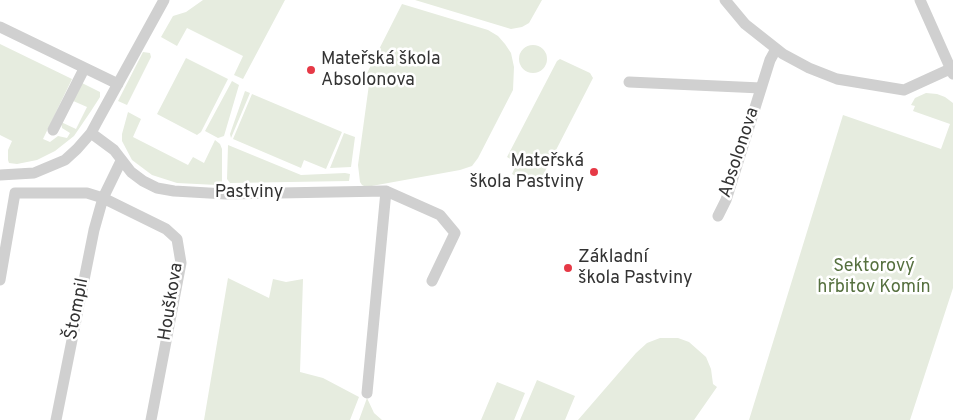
<!DOCTYPE html>
<meta charset="utf-8">
<style>
body{margin:0}
canvas{display:block;background:#fff}
</style>
<canvas width="953" height="420"></canvas>
<script>
const ctx = document.querySelector('canvas').getContext('2d');
ctx.lineJoin = 'round';
function fill(path, color) {
  ctx.fillStyle = color;
  ctx.fill(path, 'evenodd');
}
function shape(rows) {
  const path = new Path2D();
  for (const r of rows) {
    if (r.length === 3) {
      path.moveTo(r[0] + r[2], r[1]);
      path.arc(r[0], r[1], r[2], 0, 2 * Math.PI);
      continue;
    }
    path.moveTo(r[0], r[1]);
    for (let i = 2; i < r.length; i += 2) path.lineTo(r[i], r[i + 1]);
  }
  return path;
}
function trace(path, color, width, dash) {
  ctx.strokeStyle = color;
  ctx.lineWidth = width;
  ctx.lineCap = dash ? 'butt' : 'round';
  ctx.setLineDash(dash || []);
  ctx.stroke(path);
}
function drawText(font, color, halo, rows, align = 'center') {
  ctx.font = font + ' Overpass,sans-serif';
  ctx.lineWidth = 5;
  ctx.setLineDash([]);
  ctx.textBaseline = 'middle';
  ctx.strokeStyle = halo;
  ctx.fillStyle = color;
  for (const [text, x, y, turn = 0] of rows) {
    ctx.save();
    ctx.translate(x, y);
    ctx.rotate((+turn || 0) * Math.PI / 180);
    ctx.textAlign = isNaN(turn) ? turn : align;
    if (halo) ctx.strokeText(text, 0, 0);
    ctx.fillText(text, 0, 0);
    ctx.restore();
  }
}
const green = shape([
 [203,0,285,0,243,79,234,75,243,56,187,28,177,46,161,37,173,16,186,12],
 [415,0,542,0,529,23,522,27,511,29],
 [402,4,488,30,498,36,505,44,511,53,514,67,513,90,478,158,472,166,460,170,366,187,362,185,360,182,358,165,370,77,366,75],
 [0,44,72,79,43,139,50,142,58,136,67,138,70,133,62,128,61,122,76,129,87,107,71,100,80,82,100,92,100,97,91,111,74,136,55,151,37,160,17,164,9,163,8,160,8,150,12,141,0,135],
 [533,59,14],
 [143,52,150,53,151,57,127,105,118,101],
 [186,58,228,79,201,132,197,135,157,114],
 [560,59,590,73,593,78,537,187,512,174,517,163,507,157,557,61],
 [232,81,239,85,224,136,218,138,205,131],
 [245,91,250,93,231,138,230,134],
 [926,93,937,94,945,97,953,103,953,288,910,420,749,420,843,115,941,149,950,124,913,111,915,106,911,105,915,98],
 [252,94,342,132,326,169,304,160,301,168,233,139],
 [128,112,141,119,133,137,188,165,193,157,204,163,215,140,220,144,222,149,222,182,217,185,177,183,152,175,132,160,122,141,122,134],
 [344,133,355,137,351,167,330,168],
 [228,145,301,175,345,173,350,174,349,181,230,183,227,179],
 [228,278,269,298,273,279,286,282,303,279,300,372,323,378,359,397,350,420,204,420],
 [660,338,678,338,689,342,706,357,711,369,713,384,717,387,694,420,578,420,636,353,647,343],
 [537,380,575,396,565,420,520,420],
 [497,382,525,393,514,420,481,420],
 [367,398,374,413,382,420,359,420]
]);
const minor = shape([
 [725,0,745,24,783,54,809,68,837,79,904,90,950,69],
 [920,0,953,74],
 [0,27,118,84],
 [629,82,761,88],
 [53,130,84,69],
 [91,133,114,150,131,172,143,181,157,188,174,191,226,194,386,191,440,215,455,233,432,281],
 [0,175,34,173,65,160,77,149,91,133,98,120,164,0],
 [718,216,726,200,770,60,776,49],
 [0,280,15,193,87,193,103,198,166,229,177,239,181,263,151,420],
 [367,393,386,191],
 [56,420,94,230,103,198,121,161]
]);
const markers = [
 [311,70,5,"#e63946"],
 [594,172,5,"#e63946"],
 [568,268,5,"#e63946"]
];
const poiNames = [
 ["Mateřská škola",321,60],
 ["Absolonova",321,81],
 ["Mateřská",584,162,"right"],
 ["škola Pastviny",584,183,"right"],
 ["Základní",578,258],
 ["škola Pastviny",578,279]
];
const streetNames = [
 ["Absolonova",740,153,-72],
 ["Pastviny",249,193],
 ["Houškova",172,302,-81],
 ["Štompil",78,309,-79]
];
const parkNames = [
 ["Sektorový",874,267],
 ["hřbitov Komín",874,288]
];
fill(green, '#e6ecdf');
trace(minor, '#d0d0d0', 11);
for (const [x, y, r, color] of markers) {
  const dot = new Path2D();
  dot.arc(x, y, r, 0, 2 * Math.PI);
  ctx.fillStyle = color;
  ctx.fill(dot);
  trace(dot, '#fff', 2);
}
drawText('18px', '#333', '#fff', poiNames, 'left');
drawText('18px', '#333', '#fff', streetNames);
drawText('18px', '#56703f', '#fff', parkNames);
</script>
